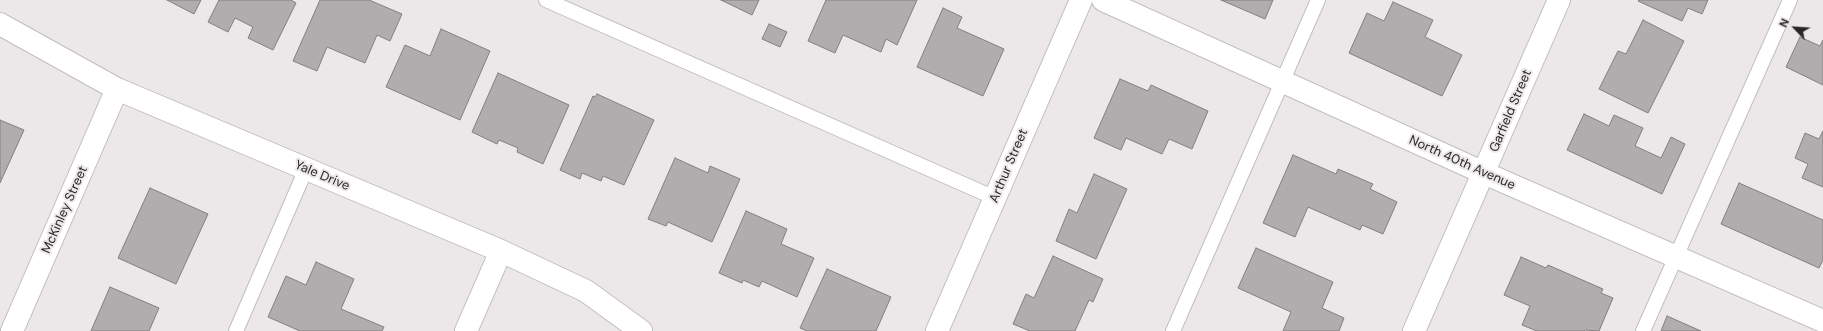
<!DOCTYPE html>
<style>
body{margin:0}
#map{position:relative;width:1823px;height:331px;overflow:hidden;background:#ece7e9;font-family:"DM Sans",sans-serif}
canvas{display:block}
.north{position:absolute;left:1775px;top:8px;width:40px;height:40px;-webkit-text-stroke:3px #ece7e9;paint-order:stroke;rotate:295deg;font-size:11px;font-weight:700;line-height:16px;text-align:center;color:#282627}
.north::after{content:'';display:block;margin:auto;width:14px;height:18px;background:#282627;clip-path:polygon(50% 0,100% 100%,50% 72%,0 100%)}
</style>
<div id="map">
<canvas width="1823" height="331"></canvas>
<div class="north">N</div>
</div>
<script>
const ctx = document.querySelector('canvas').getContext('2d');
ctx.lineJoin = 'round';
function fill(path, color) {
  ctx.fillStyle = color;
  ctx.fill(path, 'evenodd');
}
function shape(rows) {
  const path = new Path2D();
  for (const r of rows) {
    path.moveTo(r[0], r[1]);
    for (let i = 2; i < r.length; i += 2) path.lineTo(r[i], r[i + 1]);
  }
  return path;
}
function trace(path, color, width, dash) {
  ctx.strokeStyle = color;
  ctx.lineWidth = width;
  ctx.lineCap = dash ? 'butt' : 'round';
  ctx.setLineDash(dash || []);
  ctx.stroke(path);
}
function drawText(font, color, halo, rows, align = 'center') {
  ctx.font = font + ' "DM Sans",sans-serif';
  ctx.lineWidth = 4;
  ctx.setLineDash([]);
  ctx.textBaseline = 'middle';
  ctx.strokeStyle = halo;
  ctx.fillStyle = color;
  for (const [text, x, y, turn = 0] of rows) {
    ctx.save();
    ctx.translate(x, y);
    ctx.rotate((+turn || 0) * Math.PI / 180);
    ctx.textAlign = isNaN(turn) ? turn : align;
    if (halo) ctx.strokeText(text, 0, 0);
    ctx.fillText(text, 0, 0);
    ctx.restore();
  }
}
const building = shape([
 [167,0,201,0,194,14,167,0],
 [219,0,291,0,296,3,273,50,248,38,253,27,235,18,228,32,208,22,219,0],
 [320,0,369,0,402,14,390,41,377,35,365,63,327,47,317,71,293,61,320,0],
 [721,0,759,0,752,15,721,0],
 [826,0,917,0,897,45,886,39,881,52,843,35,835,53,808,41,826,0],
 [1221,0,1273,0,1265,19,1221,0],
 [1639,0,1708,0,1702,14,1688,8,1682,21,1638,1,1639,0],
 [1393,2,1433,20,1425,37,1462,55,1442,96,1349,53,1367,13,1384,21,1393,2],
 [943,8,962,17,957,28,1004,49,983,96,917,67,943,8],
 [1643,20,1684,41,1648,113,1599,89,1618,51,1626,54,1643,20],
 [769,24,787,32,780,47,762,39,769,24],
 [441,29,490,51,460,120,386,87,405,45,430,56,441,29],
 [1800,37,1820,46,1823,40,1823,85,1786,67,1800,37],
 [498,73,569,105,543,164,517,152,518,148,499,140,497,144,472,132,498,73],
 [1120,79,1148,91,1151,85,1208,111,1192,149,1169,139,1162,154,1126,138,1121,150,1094,138,1120,79],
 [597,94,654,120,624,185,603,176,601,181,582,173,580,179,560,170,593,96,595,97,597,94],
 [1584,114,1609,126,1614,115,1643,128,1635,146,1661,158,1671,137,1685,144,1662,194,1567,150,1584,114],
 [0,120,24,130,0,183,0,120],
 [1823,131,1823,187,1802,178,1808,164,1795,158,1805,133,1819,139,1823,131],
 [1293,155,1336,174,1338,169,1373,184,1370,189,1397,202,1383,234,1362,225,1360,230,1308,207,1295,237,1263,223,1293,155],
 [675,158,708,173,710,166,740,179,712,242,668,222,666,226,648,219,675,158],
 [1094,174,1127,189,1096,259,1056,241,1069,209,1077,213,1094,174],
 [1739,183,1823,220,1823,260,1819,268,1721,224,1739,183],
 [150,188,208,214,176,284,118,258,150,188],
 [746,211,787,229,781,244,814,258,797,297,762,281,759,287,743,280,742,283,719,273,746,211],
 [1256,248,1333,282,1322,308,1344,318,1339,331,1283,331,1291,312,1238,288,1256,248],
 [1053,256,1103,279,1093,302,1089,300,1075,331,1030,331,1013,324,1026,294,1034,298,1053,256],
 [1521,257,1546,268,1548,265,1603,289,1601,293,1613,298,1599,331,1585,330,1584,331,1537,331,1522,325,1530,306,1504,295,1521,257],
 [316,262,354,279,341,309,384,327,382,331,300,331,268,317,286,276,306,285,316,262],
 [827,269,891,297,876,331,807,331,800,328,827,269],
 [110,287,159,308,149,331,91,331,110,287],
 [1667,316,1701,331,1661,331,1667,316]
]);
const lane = shape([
 [546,0,995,198],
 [236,331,306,169],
 [1173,331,1318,0],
 [1643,331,1790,0]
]);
const street = shape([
 [1103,0,1484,173,1823,321],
 [0,24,117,89,501,251,586,291,641,331],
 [12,331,117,89],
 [466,331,501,251],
 [937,331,1081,0],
 [1414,331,1559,0]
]);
const streetNames = [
 ["Garfield Street",1511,111,-67],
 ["North 40th Avenue",1462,163,24],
 ["Arthur Street",1009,166,-67],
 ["Yale Drive",322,176,23],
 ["McKinley Street",65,210,-66]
];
fill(building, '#b1acae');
trace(building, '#837f81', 1);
trace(lane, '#c2bdbf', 16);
trace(street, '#c2bdbf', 24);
trace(lane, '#fff', 14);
trace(street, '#fff', 22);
drawText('13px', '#282627', '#ece7e9', streetNames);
</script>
